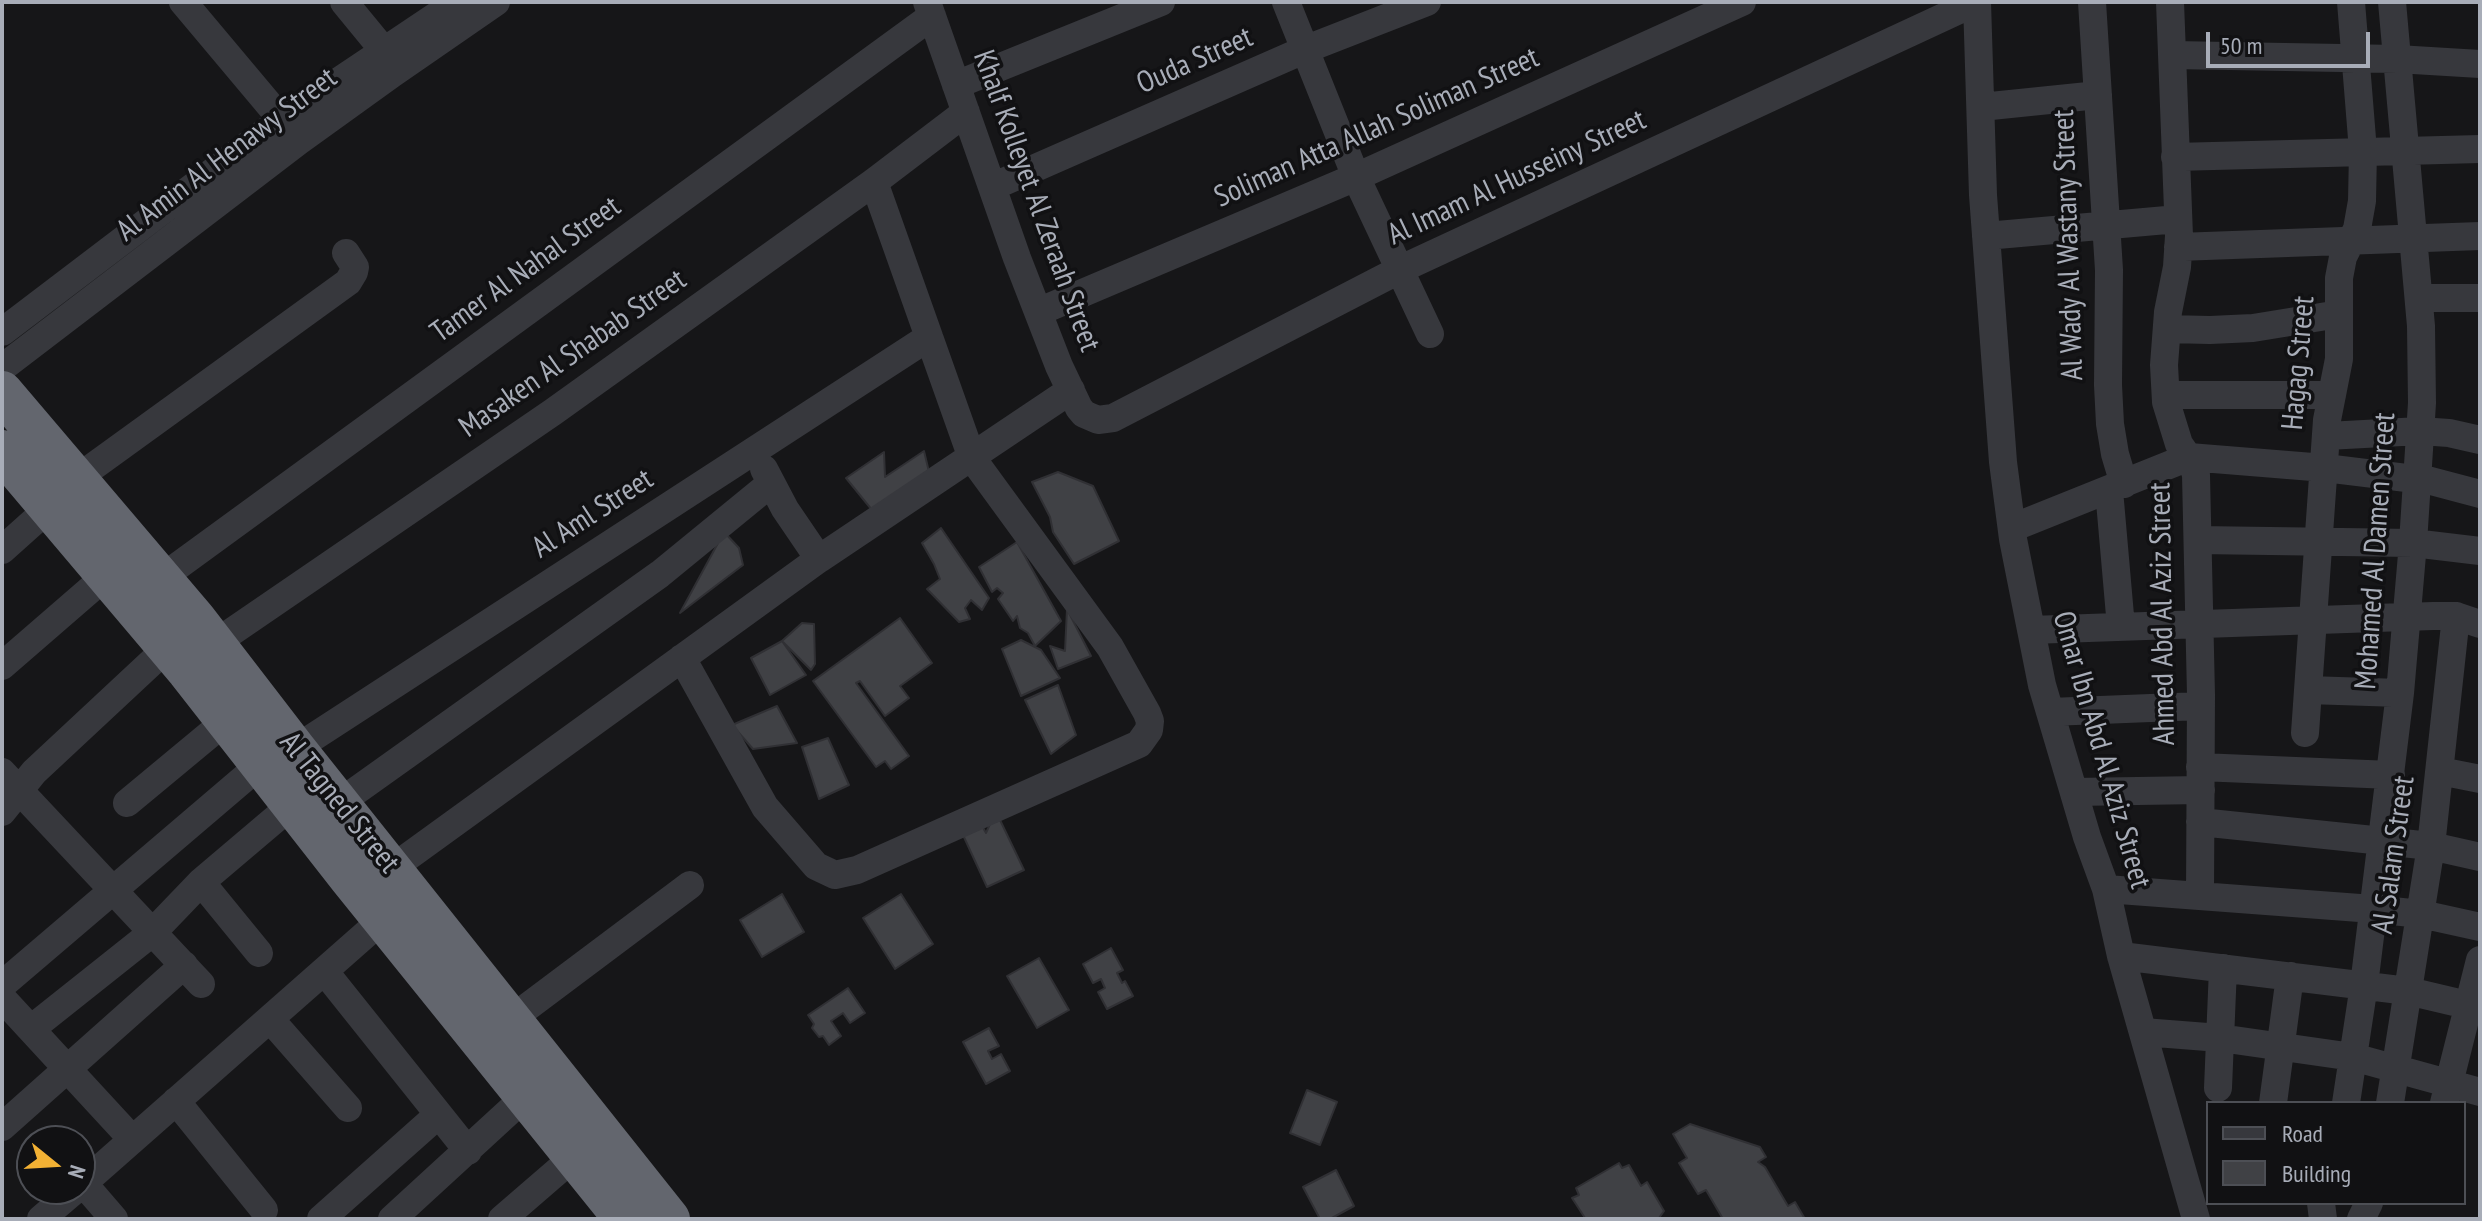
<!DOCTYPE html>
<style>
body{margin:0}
#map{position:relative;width:2482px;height:1221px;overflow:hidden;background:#161618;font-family:"PT Sans Narrow",sans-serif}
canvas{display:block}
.frame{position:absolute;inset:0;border:4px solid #a8adb8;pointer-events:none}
.legend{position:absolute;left:2206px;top:1101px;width:260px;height:104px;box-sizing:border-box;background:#111113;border:2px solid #4d4f55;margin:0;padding:10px 14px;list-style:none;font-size:24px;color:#a8adb8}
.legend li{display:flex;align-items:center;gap:16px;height:40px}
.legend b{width:40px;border:2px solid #4d4f55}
.north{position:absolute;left:16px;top:1125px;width:80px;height:80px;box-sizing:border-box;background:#111113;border:2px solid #4d4f55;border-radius:50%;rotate:108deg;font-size:22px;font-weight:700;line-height:32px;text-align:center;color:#a8adb8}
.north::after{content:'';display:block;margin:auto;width:28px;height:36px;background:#f2b134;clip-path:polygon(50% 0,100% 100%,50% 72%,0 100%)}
.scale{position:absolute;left:2206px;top:32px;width:164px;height:36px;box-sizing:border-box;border:4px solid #a8adb8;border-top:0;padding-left:10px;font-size:24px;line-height:28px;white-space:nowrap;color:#a8adb8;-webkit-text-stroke:6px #111113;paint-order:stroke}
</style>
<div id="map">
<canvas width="2482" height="1221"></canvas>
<div class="frame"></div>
<ul class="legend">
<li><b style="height:10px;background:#37383d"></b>Road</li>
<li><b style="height:22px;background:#404145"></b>Building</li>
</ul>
<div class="north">N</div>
<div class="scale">50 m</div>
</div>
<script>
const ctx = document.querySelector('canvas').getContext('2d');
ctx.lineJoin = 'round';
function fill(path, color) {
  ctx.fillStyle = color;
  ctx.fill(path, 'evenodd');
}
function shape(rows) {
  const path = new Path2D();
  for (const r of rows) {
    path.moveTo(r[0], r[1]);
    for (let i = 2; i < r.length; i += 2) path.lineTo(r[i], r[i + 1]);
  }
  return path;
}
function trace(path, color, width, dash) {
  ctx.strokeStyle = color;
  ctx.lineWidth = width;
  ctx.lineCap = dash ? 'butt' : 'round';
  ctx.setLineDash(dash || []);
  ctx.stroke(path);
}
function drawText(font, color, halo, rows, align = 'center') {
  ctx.font = font + ' "PT Sans Narrow",sans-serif';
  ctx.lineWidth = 7;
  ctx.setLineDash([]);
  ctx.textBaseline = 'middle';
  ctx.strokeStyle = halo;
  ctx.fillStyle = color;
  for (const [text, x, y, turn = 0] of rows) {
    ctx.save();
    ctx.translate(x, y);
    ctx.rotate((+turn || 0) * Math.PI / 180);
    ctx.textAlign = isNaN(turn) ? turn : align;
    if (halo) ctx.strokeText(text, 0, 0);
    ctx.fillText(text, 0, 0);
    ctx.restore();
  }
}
const building = shape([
 [924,451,929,472,872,510,846,478,884,452,885,477,924,451],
 [1058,472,1093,486,1119,541,1074,564,1053,532,1050,517,1032,482,1058,472],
 [941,528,989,598,982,610,971,600,965,608,970,619,959,622,927,589,940,579,934,564,922,543,941,528],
 [724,532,739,548,743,565,680,613,724,532],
 [1017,542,1061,621,1035,646,1028,633,1020,628,1017,616,1013,621,998,599,1003,593,997,588,992,592,979,567,1017,542],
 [1067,609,1091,656,1058,669,1050,646,1065,651,1067,609],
 [900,618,932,663,900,686,909,698,885,716,860,681,856,683,909,756,891,769,885,761,876,767,813,681,900,618],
 [802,623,814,624,815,664,811,670,782,641,802,623],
 [1021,640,1041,650,1060,678,1021,696,1002,649,1021,640],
 [782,641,806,675,770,695,751,658,782,641],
 [1058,685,1076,735,1051,754,1025,700,1058,685],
 [777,706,797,743,753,749,732,725,777,706],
 [828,738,849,785,819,799,802,747,828,738],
 [1000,820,1024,870,987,887,963,835,982,826,986,833,990,824,1000,820],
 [782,894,804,932,762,957,740,920,782,894],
 [901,894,933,944,895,969,863,918,901,894],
 [1111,948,1123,970,1117,973,1122,983,1125,981,1133,996,1107,1009,1098,992,1105,988,1101,979,1093,983,1083,964,1111,948],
 [1039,958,1069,1010,1037,1028,1007,976,1039,958],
 [848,988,865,1013,850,1023,843,1013,831,1021,841,1036,829,1045,823,1036,819,1037,812,1028,814,1024,808,1015,848,988],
 [989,1028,999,1046,988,1051,992,1059,1001,1054,1010,1071,986,1084,963,1042,989,1028],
 [1307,1090,1337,1102,1320,1145,1290,1133,1307,1090],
 [1690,1124,1760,1147,1766,1157,1758,1162,1765,1167,1788,1206,1795,1202,1805,1219,1723,1219,1706,1190,1698,1194,1679,1163,1687,1158,1673,1134,1690,1124],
 [1619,1163,1622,1168,1629,1165,1641,1186,1647,1182,1664,1211,1659,1218,1661,1219,1583,1219,1585,1218,1572,1198,1579,1195,1576,1188,1619,1163],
 [1336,1170,1354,1206,1330,1219,1320,1219,1303,1187,1336,1170]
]);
const minor = shape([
 [183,2,293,133],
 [344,2,385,52],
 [927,2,1017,258,1059,366,1079,408,1084,414,1098,420,1113,418,1401,269,1976,2],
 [1286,2,1356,177,1430,334],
 [1977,2,1983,195,2003,462,2013,539,2042,685,2087,837,2106,889,2121,956,2196,1219],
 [2092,2,2109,270,2108,385,2110,424,2115,454,2124,484],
 [2170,2,2179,236,2177,267,2168,312,2164,365,2166,402,2179,444,2193,464,2196,475,2201,695,2200,895],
 [2173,55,2397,59,2480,64],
 [956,85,1161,2],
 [1981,107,2098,95],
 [2175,157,2480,149],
 [992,187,1304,50,1427,2],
 [1986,236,2178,219],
 [2178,247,2480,236],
 [2419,298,2480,298],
 [1038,312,1356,177,1742,2],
 [2167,329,2210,330,2253,328,2339,314],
 [2,332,281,120,457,2],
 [2,368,299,141,392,74,496,2],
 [2166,395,2332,395],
 [2327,436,2420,431,2449,433,2480,440],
 [764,469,785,509,819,559],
 [76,479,348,282,354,272,355,267,346,253],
 [2109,490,2121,627],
 [2012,528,2189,457,2325,468,2431,481,2480,494],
 [2198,540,2413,543,2480,551],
 [2,550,50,507],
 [160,579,932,16],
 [2031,630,2433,616,2456,616,2480,624],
 [214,644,553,412,874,182,966,112],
 [682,658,765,807,816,866,835,875,857,870,1139,744,1149,730,1150,721,1147,713,1110,647,972,458,874,182],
 [2,666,107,575],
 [2308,690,2400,693],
 [2050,712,2201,706],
 [2305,733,2327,420,2339,359,2339,278,2343,257,2357,229,2362,201,2363,151,2351,2],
 [295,749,929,337],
 [2200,767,2391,775],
 [2440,771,2480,779],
 [2,772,201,984],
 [2074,792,2201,790],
 [127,803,227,720],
 [339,803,660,574,770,484],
 [2,812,34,772,168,647],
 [2200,822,2431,846,2480,857],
 [391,869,819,559,1071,390],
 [201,882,259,953],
 [2106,889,2373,909,2421,914,2480,927],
 [2121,956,2408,991,2480,1008],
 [325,972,468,1151],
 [2,985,261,764],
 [2,998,132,1139],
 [270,1019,348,1108],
 [510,1020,690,885],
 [31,1029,153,932,201,882,293,804],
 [2143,1032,2220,1038,2353,1057,2480,1092],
 [2218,1088,2223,968],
 [176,1101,264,1210],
 [2273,1103,2290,976],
 [2346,1103,2364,985,2400,693,2413,543,2422,403,2421,326,2392,2],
 [2390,1103,2431,846,2456,616],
 [2444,1103,2480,960],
 [2,1127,184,965],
 [83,1183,114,1219],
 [80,1186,383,919],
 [2321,1203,2323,1219],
 [41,1219,76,1189],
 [321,1219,438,1115],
 [392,1219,526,1096],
 [502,1219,575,1156],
 [2361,1219,2369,1203]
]);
const highway = shape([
 [2,392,195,619,295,749,669,1219],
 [2,451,188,671,350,878,625,1219]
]);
const streetNames = [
 ["Ouda Street",1195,61,-24],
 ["Soliman Atta Allah Soliman Street",1377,128,-24],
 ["Al Amin Al Henawy Street",227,155,-37],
 ["Al Imam Al Husseiny Street",1517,178,-25],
 ["Khalf Kolleyet Al Zeraah Street",1036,201,70],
 ["Al Wady Al Wastany Street",2069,245,-92],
 ["Tamer Al Nahal Street",526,270,-36],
 ["Masaken Al Shabab Street",573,354,-35],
 ["Hagag Street",2299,363,-85],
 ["Al Aml Street",593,514,-33],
 ["Mohamed Al Damen Street",2376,551,-86],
 ["Ahmed Abd Al Aziz Street",2163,614,-91],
 ["Omar Ibn Abd Al Aziz Street",2101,750,74],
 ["Al Tagned Street",339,803,51],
 ["Al Salam Street",2394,855,-82]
];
fill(building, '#404145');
trace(building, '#303034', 2);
trace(minor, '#37383d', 28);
trace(highway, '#63666e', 42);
drawText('30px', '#a8adb8', '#111113', streetNames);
</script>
